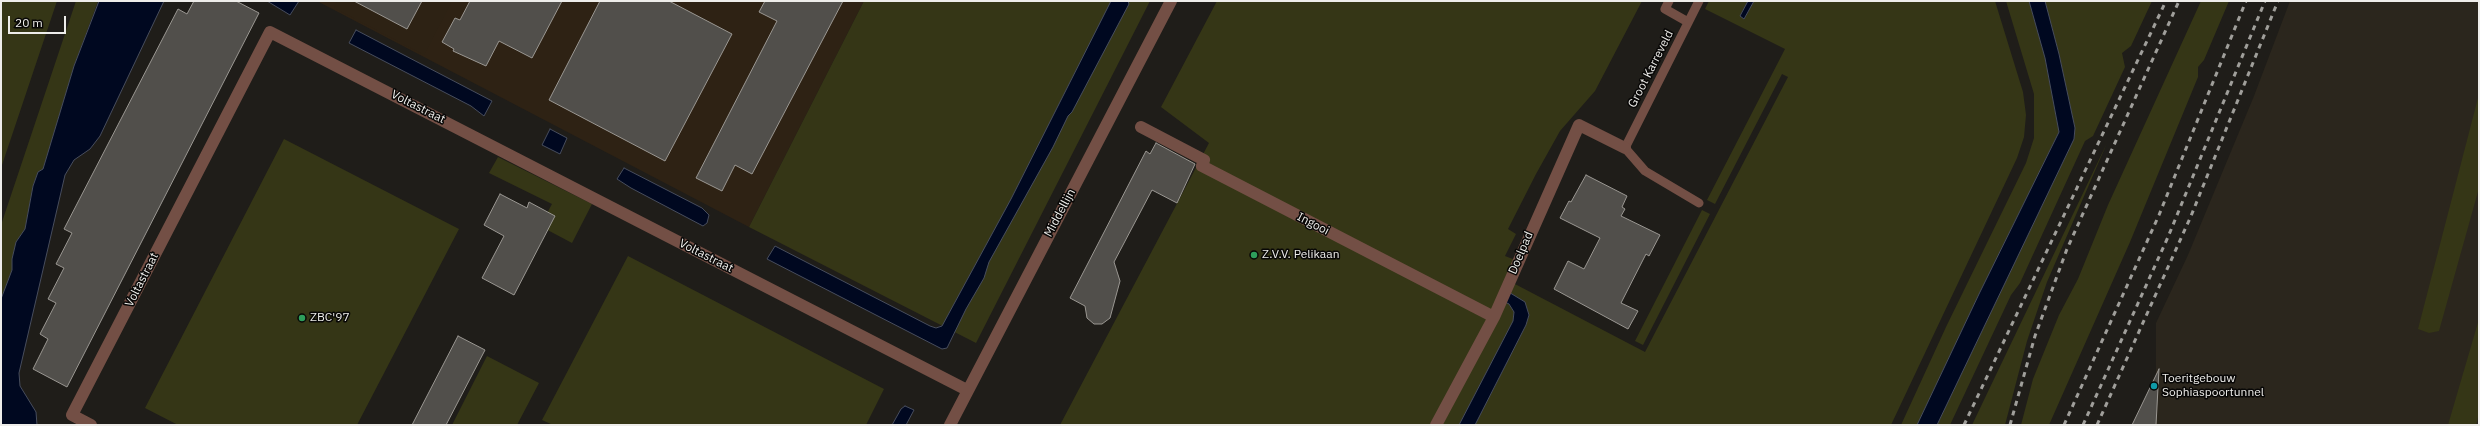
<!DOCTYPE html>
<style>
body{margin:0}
#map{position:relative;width:2480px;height:426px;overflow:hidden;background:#1f1d19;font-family:"IBM Plex Sans",sans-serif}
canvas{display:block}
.frame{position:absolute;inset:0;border:2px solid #eeedea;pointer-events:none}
.scale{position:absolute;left:8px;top:16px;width:58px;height:18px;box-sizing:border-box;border:2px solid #eeedea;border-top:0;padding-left:5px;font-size:12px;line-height:14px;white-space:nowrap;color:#eeedea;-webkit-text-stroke:3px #080706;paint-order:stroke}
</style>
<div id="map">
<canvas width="2480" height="426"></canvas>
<div class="frame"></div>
<div class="scale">20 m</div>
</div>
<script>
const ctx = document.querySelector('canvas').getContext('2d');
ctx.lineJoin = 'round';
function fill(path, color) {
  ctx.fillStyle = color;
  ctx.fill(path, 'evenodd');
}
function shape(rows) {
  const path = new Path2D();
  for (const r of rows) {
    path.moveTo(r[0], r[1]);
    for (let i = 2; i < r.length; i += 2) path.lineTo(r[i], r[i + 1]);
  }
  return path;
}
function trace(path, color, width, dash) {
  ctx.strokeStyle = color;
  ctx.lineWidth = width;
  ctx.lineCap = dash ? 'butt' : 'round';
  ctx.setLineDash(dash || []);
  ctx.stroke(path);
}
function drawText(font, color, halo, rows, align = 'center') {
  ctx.font = font + ' "IBM Plex Sans",sans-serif';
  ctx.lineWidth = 3;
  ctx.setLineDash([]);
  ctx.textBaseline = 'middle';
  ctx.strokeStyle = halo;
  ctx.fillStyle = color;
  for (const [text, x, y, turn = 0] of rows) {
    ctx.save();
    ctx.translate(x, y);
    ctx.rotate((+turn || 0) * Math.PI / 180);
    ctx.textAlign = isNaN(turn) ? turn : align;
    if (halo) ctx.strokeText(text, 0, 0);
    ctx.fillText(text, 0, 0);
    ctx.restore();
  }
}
const commercial = shape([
 [317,1,864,1,749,227]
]);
const industrial = shape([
 [337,1,452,1,424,55,334,8]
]);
const built = shape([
 [2290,1,2479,1,2479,425,2156,425,2156,323,2188,255,2254,96]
]);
const green = shape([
 [1,1,57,1,1,168],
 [76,1,98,1,74,66,43,169,38,172,33,185,25,229,16,242,12,259,12,270,1,299,1,225],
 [864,1,1150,1,976,343,749,227],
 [1217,1,1642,1,1595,91,1560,131,1536,174,1508,229,1516,234,1505,256,1523,263,1513,283,1645,352,1788,77,1782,74,1715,204,1707,200,1785,49,1705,9,1709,1,1748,1,1740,16,1744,19,1754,1,1995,1,2023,92,2026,115,2024,137,2017,158,1891,425,1475,425,1526,325,1529,315,1525,302,1507,291,1509,304,1514,312,1513,321,1459,425,1060,425,1209,143,1161,107],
 [2006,1,2029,1,2045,58,2059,132,1979,294,1917,425,1901,425,1946,327,2026,163,2034,138,2034,94],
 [2045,1,2152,1,2131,46,2122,53,2125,67,2093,136,2085,141,2020,283,2011,295,1950,425,1937,425,2074,139,2075,128,2059,54],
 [2201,1,2229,1,2204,60,2198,67,2198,77,2130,242,2049,425,2021,425,2033,379,2059,315,2078,279,2108,205],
 [2479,94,2479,188,2439,331,2429,333,2418,329],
 [284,139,459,229,357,425,178,425,145,408],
 [2107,143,2047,282,2027,341,2005,425,1972,425],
 [498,157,592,204,572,243,540,226,552,204,489,173],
 [1702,210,1710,214,1643,345,1635,341],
 [628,256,884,389,866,425,553,425,542,420],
 [2479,319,2479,414,2476,425,2448,425],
 [487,356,539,383,517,425,452,425]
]);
const water = shape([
 [99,1,164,1,100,136,90,149,74,160,65,175,19,373,20,386,36,412,37,425,1,425,1,299,12,270,12,259,16,242,25,229,33,186,38,172,43,169,74,66,99,1],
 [267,1,299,1,290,15,267,1],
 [1111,1,1128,1,1129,4,1072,112,1068,116,1053,147,989,262,984,278,966,309,947,348,942,349,767,259,775,246,930,326,936,328,942,326,1011,199,1111,1],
 [1748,1,1754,1,1744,19,1740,16,1748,1],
 [2029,1,2045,1,2059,54,2075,128,2074,139,1937,425,1917,425,1979,294,2059,132,2045,58,2029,1],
 [356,30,492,101,484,116,471,106,349,43,356,30],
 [550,129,567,138,560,154,542,145,550,129],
 [624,168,702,208,709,215,707,223,703,226,631,188,617,179,624,168],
 [1507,291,1525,302,1529,315,1526,325,1475,425,1459,425,1513,321,1514,312,1509,304,1503,301,1507,291],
 [905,406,914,410,906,425,892,425,901,409,905,406]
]);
const building = shape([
 [194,1,236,1,259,13,67,387,33,369,48,339,40,334,56,303,48,299,64,268,56,264,72,233,64,229,178,9,187,14,194,1],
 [354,1,422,1,407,29,354,1],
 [470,1,562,1,532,58,499,41,486,66,453,51,454,49,442,42,455,18,460,20,470,1],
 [600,1,669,1,732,34,665,161,549,100,600,1],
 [765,1,843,1,752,174,735,165,722,191,696,178,777,21,759,12,765,1],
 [1156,143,1195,164,1177,203,1152,190,1114,262,1120,281,1110,318,1102,324,1094,324,1087,318,1085,306,1070,298,1146,151,1150,154,1156,143],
 [1586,175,1627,196,1622,207,1625,209,1621,216,1660,235,1649,256,1646,254,1621,303,1638,311,1628,329,1554,289,1568,261,1584,269,1600,238,1560,218,1569,201,1571,202,1586,175],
 [500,194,527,208,529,202,555,216,514,295,482,278,504,236,484,225,500,194],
 [458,336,485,350,446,425,412,425,458,336],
 [2159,369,2156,425,2132,425,2159,369]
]);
const lane = shape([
 [1669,1,1665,9,1688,22],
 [1699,203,1645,171,1625,148,1699,1]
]);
const street = shape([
 [1141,127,1204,160,1202,166,1494,317],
 [91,425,72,415,270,32,967,390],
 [950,425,1171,1],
 [1436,425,1494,317,1579,125,1625,148]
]);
const rail = shape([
 [1964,425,2166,1],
 [2010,425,2035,336,2067,249,2179,1],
 [2064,425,2159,215,2246,1],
 [2083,425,2168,237,2265,1],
 [2097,425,2191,216,2278,1]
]);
const markers = [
 [1254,255,4,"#2e9e5b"],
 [302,318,4,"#2e9e5b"],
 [2154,386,4,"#0f9aa8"]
];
const streetNames = [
 ["Groot Karreveld",1651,69,-63],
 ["Voltastraat",418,107,27],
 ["Middellijn",1060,213,-62],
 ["Ingooi",1313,224,27],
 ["Doelpad",1521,253,-67],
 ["Voltastraat",706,256,27],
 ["Voltastraat",142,280,-63]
];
const poiNames = [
 ["Z.V.V. Pelikaan",1262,255],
 ["ZBC'97",310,318],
 ["Toeritgebouw",2162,379],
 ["Sophiaspoortunnel",2162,393]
];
fill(commercial, '#2e2214');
fill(industrial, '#2d2214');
fill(built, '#2b261d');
fill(green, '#353616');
fill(water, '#000820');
trace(water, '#474d5d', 1);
fill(building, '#514f4b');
trace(building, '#9a9792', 1);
trace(lane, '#734f45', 9);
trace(street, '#734f45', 12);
trace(rail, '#a09f9b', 3, [5, 5]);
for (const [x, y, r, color] of markers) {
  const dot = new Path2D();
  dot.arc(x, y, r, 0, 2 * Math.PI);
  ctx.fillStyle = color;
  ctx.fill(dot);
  trace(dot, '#080706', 1.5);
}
drawText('12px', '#eeedea', '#080706', streetNames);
drawText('12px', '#eeedea', '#080706', poiNames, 'left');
</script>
